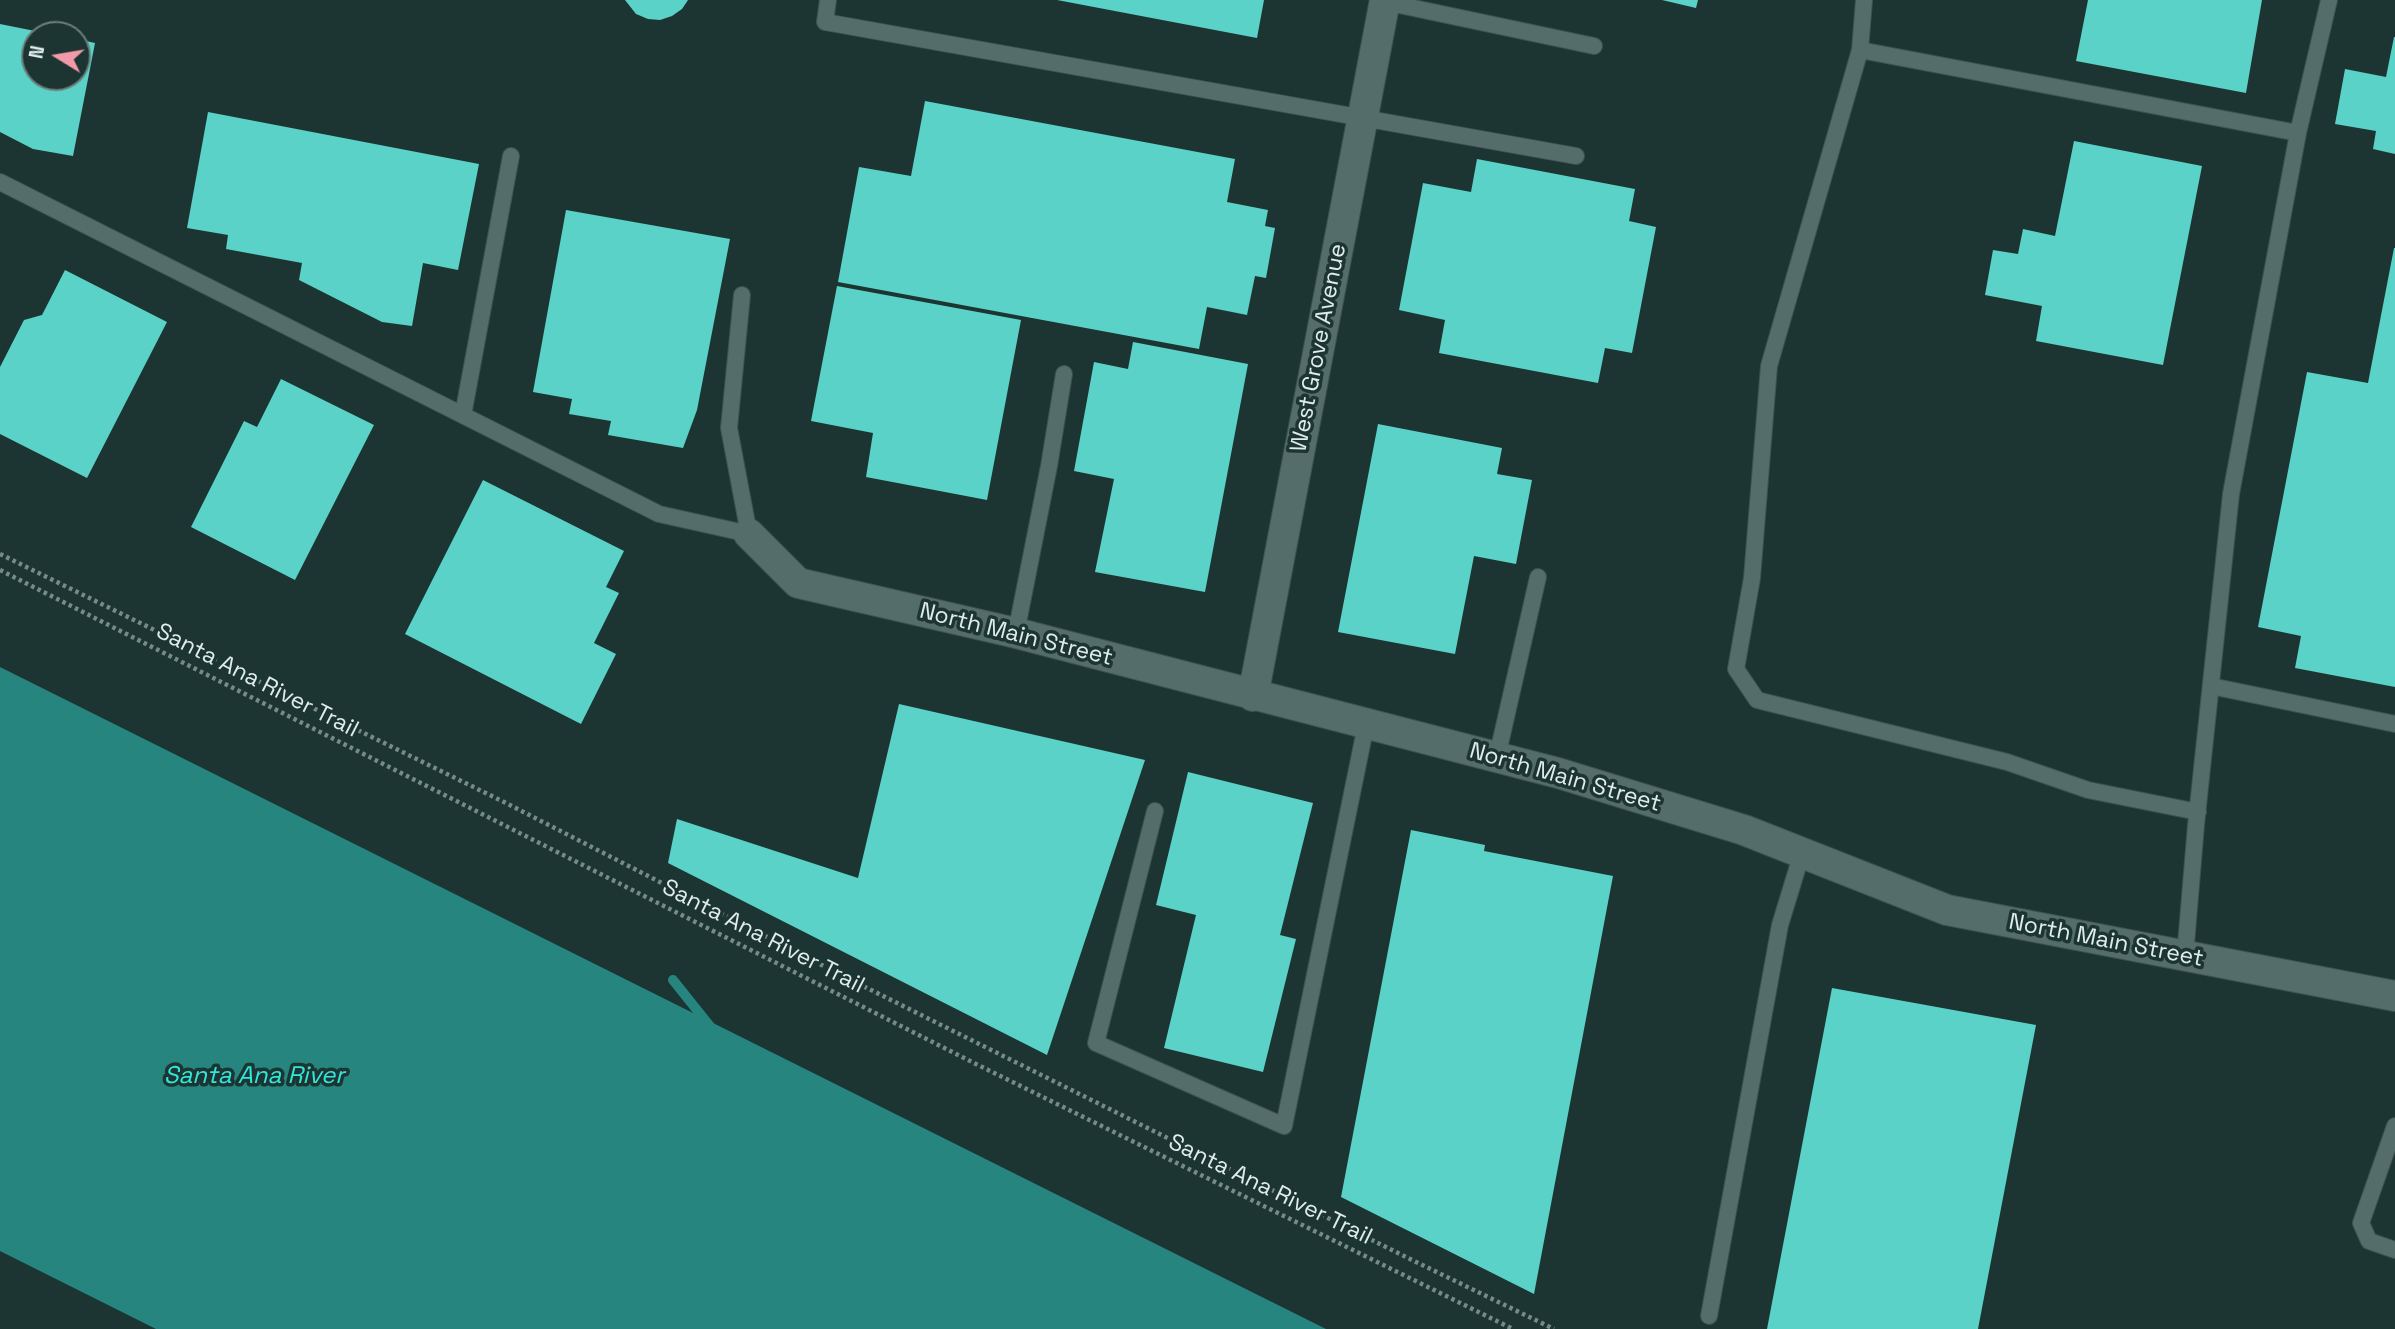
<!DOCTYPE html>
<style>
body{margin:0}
#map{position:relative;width:2395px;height:1329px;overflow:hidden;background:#1d3532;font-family:"Space Grotesk",sans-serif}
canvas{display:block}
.north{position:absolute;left:21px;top:21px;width:70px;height:70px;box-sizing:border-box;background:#1d3532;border:2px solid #6a7e7c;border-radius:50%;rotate:281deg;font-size:19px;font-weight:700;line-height:28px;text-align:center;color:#deecea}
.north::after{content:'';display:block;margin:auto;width:24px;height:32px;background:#f39aaa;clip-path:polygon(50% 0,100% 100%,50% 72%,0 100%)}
</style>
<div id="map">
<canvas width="2395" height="1329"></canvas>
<div class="north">N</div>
</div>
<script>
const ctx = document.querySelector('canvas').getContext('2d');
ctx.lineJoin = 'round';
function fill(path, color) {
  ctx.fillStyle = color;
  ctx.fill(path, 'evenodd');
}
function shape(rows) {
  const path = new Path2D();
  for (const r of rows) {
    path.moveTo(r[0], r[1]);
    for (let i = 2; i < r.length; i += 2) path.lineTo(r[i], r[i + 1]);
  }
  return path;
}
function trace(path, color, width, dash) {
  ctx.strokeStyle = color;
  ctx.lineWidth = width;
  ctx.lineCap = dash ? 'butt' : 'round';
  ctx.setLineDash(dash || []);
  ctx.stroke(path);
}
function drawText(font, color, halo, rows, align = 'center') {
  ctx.font = font + ' "Space Grotesk",sans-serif';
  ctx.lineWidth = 7;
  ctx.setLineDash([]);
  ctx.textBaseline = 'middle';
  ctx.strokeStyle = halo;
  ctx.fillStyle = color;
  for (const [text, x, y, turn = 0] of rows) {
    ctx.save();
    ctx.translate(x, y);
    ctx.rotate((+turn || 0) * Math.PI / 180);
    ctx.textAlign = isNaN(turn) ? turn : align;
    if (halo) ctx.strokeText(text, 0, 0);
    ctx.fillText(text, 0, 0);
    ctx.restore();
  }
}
const water = shape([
 [0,667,1326,1329,156,1329,0,1251]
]);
const stream = shape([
 [673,980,713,1030]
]);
const building = shape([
 [625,0,688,0,682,9,672,16,660,20,648,19,636,14],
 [1057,0,1264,0,1257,38],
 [1662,0,1698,0,1696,8],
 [2088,0,2262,0,2246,93,2076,61],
 [0,24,50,34,35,35,35,77,77,77,77,39,95,43,73,156,33,149,0,132],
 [2394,37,2395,37,2395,154,2373,149,2376,131,2335,124,2345,69,2386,77],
 [925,101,1235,159,1227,202,1268,210,1265,226,1275,228,1266,278,1255,276,1247,315,1207,307,1199,349,838,282,859,167,911,176],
 [208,112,479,164,458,270,423,263,412,326,382,322,299,280,302,263,226,249,228,235,187,228],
 [2074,141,2202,166,2163,365,2036,341,2042,306,1985,295,1993,250,2018,254,2023,229,2055,236],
 [1477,159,1635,189,1629,221,1656,227,1632,353,1605,348,1598,383,1439,353,1445,320,1399,310,1423,183,1471,192],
 [566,210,730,239,697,410,683,448,608,435,611,421,569,414,572,399,533,392],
 [2394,248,2395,248,2395,687,2295,668,2301,636,2258,627,2307,372,2368,383],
 [65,270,167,322,87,478,0,434,0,367,24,320,42,315],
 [837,286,1021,320,987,500,866,477,873,433,811,421],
 [1133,342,1248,364,1205,592,1095,572,1114,479,1074,471,1094,362,1128,369],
 [281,379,374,425,295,580,191,527,244,421,257,427],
 [1378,424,1502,448,1497,474,1532,480,1516,564,1474,556,1455,654,1338,632],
 [483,480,624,551,606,587,619,593,594,643,616,654,581,724,405,634],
 [899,704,1145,760,1047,1055,668,863,677,819,858,878],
 [1188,772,1313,803,1280,935,1296,939,1263,1072,1164,1048,1196,915,1156,905],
 [1411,830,1485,845,1484,851,1613,876,1534,1294,1341,1197],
 [1832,988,2036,1025,1978,1329,1767,1329]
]);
const path = shape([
 [0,554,506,803,841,975,1410,1259,1554,1329],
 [0,570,974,1063,1513,1329]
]);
const lane = shape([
 [828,0,825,22,1576,156],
 [1864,0,1860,50,2298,133],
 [1385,2,1594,46],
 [1860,50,1769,366,1752,578,1736,669,1757,700,2007,762,2088,790,2198,812],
 [0,182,659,514,749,534,729,428,742,295],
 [463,415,511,156],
 [1016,633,1049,466,1064,374],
 [2211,686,2395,724],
 [1497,757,1538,577],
 [1155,811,1096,1043,1284,1126,1366,725],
 [2185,956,2196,825,2231,494,2298,133,2329,0],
 [2395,1126,2361,1223,2369,1241,2395,1250],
 [1709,1316,1780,925,1802,853]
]);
const street = shape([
 [749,534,798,583,1016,633,1558,773,1744,830,1947,910,2395,996],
 [1253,696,1385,0]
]);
const streetNames = [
 ["West Grove Avenue",1319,348,-79],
 ["North Main Street",1016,635,14],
 ["Santa Ana River Trail",257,681,27],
 ["North Main Street",1565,778,16],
 ["Santa Ana River Trail",763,937,27],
 ["North Main Street",2106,941,11],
 ["Santa Ana River Trail",1270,1190,26]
];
const waterNames = [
 ["Santa Ana River",254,1076]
];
fill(water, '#26857e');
trace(stream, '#26857e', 10);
fill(building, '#5ad2c8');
trace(lane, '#3d5250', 18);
trace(street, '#3d5250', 32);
trace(path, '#778a88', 4.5, [3.5, 3.5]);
trace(lane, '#546c6a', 16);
trace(street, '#546c6a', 30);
drawText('23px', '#deecea', '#1d3532', streetNames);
drawText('italic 24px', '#31e7db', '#1d3532', waterNames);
</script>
